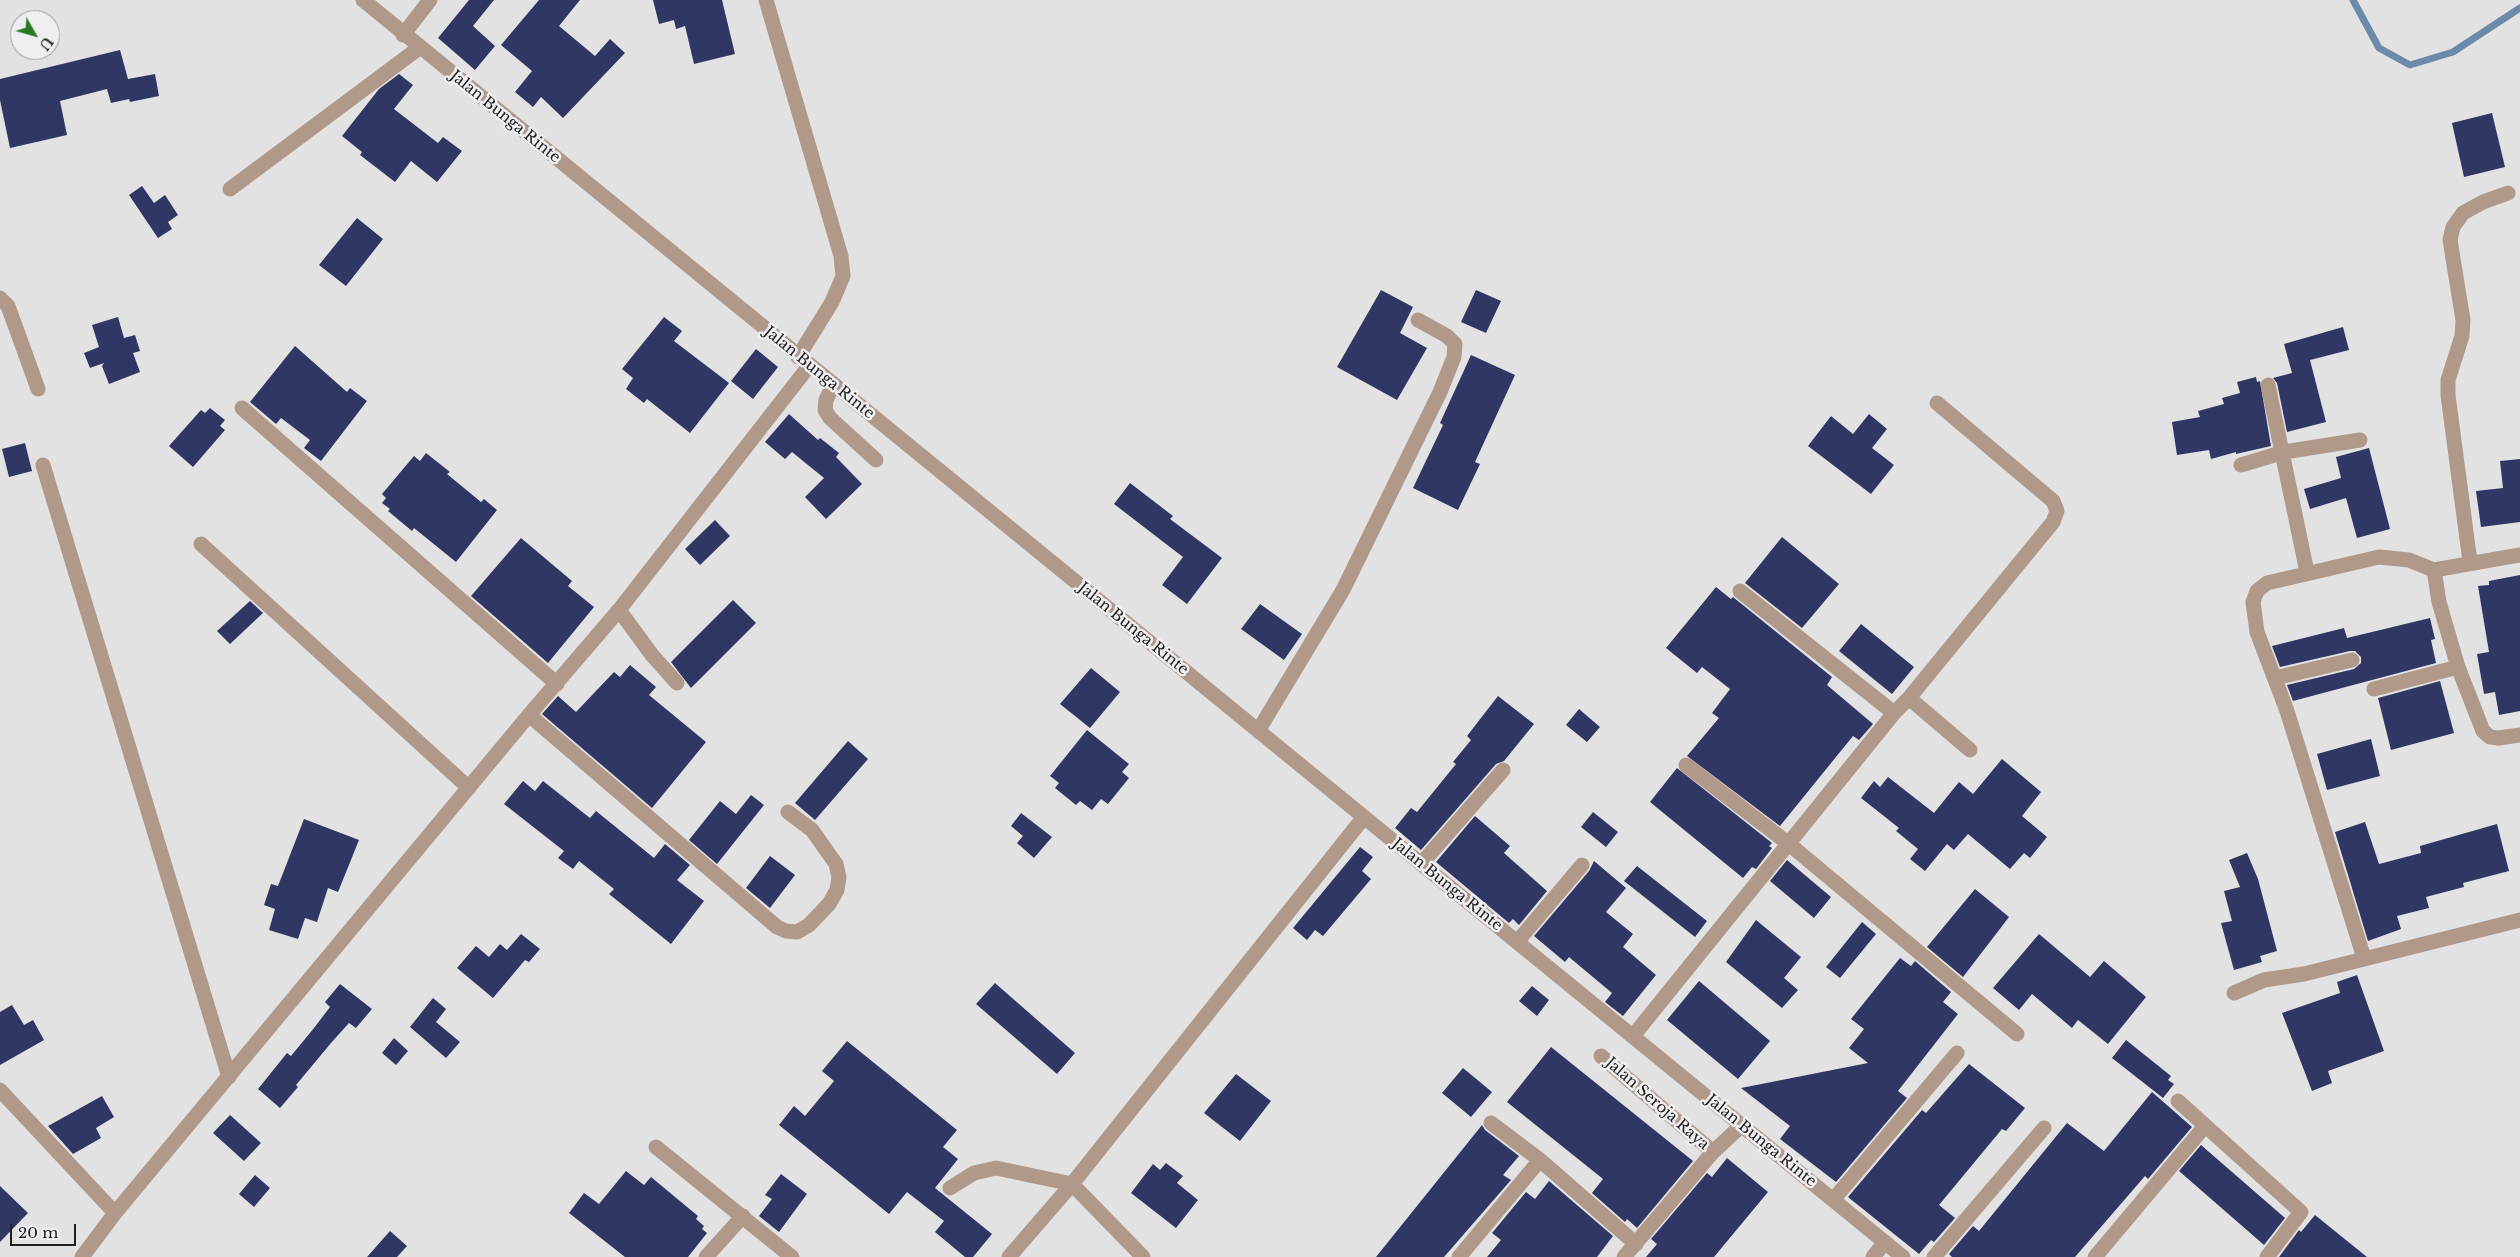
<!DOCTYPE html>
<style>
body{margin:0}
#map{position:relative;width:2520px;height:1257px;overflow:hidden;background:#e2e2e3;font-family:"Libre Baskerville",serif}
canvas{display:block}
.north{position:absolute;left:10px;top:10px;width:50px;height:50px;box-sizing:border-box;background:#efeff1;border:1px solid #9c9c9d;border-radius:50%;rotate:128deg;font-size:14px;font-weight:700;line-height:20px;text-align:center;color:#202020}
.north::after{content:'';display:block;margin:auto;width:18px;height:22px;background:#2a7821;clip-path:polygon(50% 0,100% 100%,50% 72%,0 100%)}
.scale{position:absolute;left:10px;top:1224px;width:66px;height:22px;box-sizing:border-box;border:2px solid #202020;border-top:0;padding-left:6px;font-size:15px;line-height:18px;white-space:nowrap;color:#202020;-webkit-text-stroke:4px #efeff1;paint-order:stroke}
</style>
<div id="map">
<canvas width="2520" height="1257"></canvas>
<div class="north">U</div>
<div class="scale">20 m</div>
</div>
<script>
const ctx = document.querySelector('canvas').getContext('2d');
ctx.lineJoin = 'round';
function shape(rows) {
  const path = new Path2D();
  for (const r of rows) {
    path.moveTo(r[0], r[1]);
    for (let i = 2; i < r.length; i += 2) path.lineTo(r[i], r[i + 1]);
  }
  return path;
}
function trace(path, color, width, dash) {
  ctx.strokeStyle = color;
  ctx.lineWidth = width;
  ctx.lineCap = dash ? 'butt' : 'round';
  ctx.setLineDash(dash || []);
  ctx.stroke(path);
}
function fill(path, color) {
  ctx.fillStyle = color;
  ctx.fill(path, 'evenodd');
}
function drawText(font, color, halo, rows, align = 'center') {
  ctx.font = font + ' "Libre Baskerville",serif';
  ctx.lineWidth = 5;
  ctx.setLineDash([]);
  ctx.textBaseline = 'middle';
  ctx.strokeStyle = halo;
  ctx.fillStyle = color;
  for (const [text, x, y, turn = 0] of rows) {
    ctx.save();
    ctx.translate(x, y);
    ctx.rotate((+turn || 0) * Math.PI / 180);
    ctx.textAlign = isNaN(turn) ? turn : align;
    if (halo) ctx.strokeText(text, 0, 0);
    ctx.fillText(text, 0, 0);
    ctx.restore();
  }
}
const stream = shape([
 [2353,0,2379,48,2410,65,2453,52,2520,8]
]);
const building = shape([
 [469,0,494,0,473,26,495,46,475,70,438,38],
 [539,0,580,0,559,26,595,56,610,39,625,53,563,118,541,97,533,107,515,92,532,71,501,45],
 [653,0,722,0,735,54,694,64,685,26,676,29,674,20,659,24],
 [120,50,128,79,155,74,159,96,130,102,129,99,111,103,107,89,60,101,67,135,10,148,0,100,0,79],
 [399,74,413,85,394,109,438,143,443,137,462,151,437,182,411,161,395,182,360,155,362,152,342,136,379,89],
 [2492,113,2505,167,2464,177,2452,123],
 [142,186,154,203,165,195,178,215,168,222,172,229,158,238,129,195],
 [357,218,383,239,346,286,319,265],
 [1381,290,1413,307,1400,333,1427,348,1397,400,1337,367],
 [1476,290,1501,301,1486,333,1461,322],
 [118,317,124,338,135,335,140,351,133,353,140,372,109,384,102,366,104,363,90,368,84,353,99,347,92,325],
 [664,317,682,331,674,341,729,383,690,433,647,399,644,403,626,389,633,378,622,369],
 [2343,327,2349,350,2310,360,2326,422,2287,432,2277,383,2273,378,2292,373,2284,344],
 [295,346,347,392,350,388,367,401,321,461,304,448,310,440,281,418,276,424,250,402],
 [756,349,778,367,753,399,731,381],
 [1471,355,1515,375,1475,462,1480,464,1458,510,1413,488,1443,425,1440,423],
 [2256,377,2257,382,2260,381,2271,446,2236,454,2236,452,2211,459,2209,450,2177,455,2172,422,2200,417,2198,411,2224,404,2222,398,2240,393,2237,382],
 [210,408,225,420,220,426,225,430,193,467,169,446,201,410,205,413],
 [789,414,818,440,820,438,839,453,836,457,862,484,826,519,805,497,824,478,792,452,785,459,765,442],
 [1869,414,1887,429,1872,448,1894,465,1871,494,1808,446,1831,416,1853,434],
 [25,443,32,471,9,477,2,449],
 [2369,448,2390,529,2357,538,2346,498,2310,509,2304,489,2341,478,2336,457],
 [426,453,450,472,447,474,481,502,484,499,497,510,456,562,414,528,412,531,388,511,390,509,382,503,386,498,382,494,414,456,420,461],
 [2520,459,2520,522,2481,527,2476,491,2503,488,2500,461],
 [1130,483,1173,516,1170,519,1222,558,1187,604,1162,585,1183,557,1114,504],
 [715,520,730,536,700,565,685,549],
 [1782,537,1839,584,1802,628,1745,583],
 [521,538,572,581,568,586,594,607,548,663,471,596],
 [2520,575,2520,711,2499,715,2495,692,2484,694,2477,654,2489,652,2478,586,2489,585,2489,581],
 [1716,587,1731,599,1733,597,1832,677,1827,685,1873,724,1859,740,1853,736,1780,826,1687,756,1719,718,1712,713,1730,689,1702,667,1697,673,1666,648],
 [733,600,756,623,691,688,671,662],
 [250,601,263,613,230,644,217,631],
 [1260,604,1302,634,1284,660,1241,629],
 [2430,618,2435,639,2431,640,2436,663,2293,701,2287,685,2354,669,2361,663,2361,657,2355,651,2350,651,2280,667,2272,646,2344,628,2347,638],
 [1861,624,1914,667,1892,694,1839,651],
 [630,665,656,687,649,695,706,742,652,808,542,714,558,696,576,712,614,672,620,677],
 [1091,668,1120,692,1090,728,1060,704],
 [2440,681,2454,733,2391,750,2378,698],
 [1498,696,1534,724,1504,761,1496,764,1421,850,1395,828,1411,808,1417,812,1456,764,1453,762,1471,740,1467,736],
 [1579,709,1600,727,1587,742,1566,725],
 [1087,730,1129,764,1122,772,1129,778,1108,804,1101,799,1092,810,1080,801,1076,805,1055,788,1059,783,1050,776],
 [2371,739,2380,776,2327,790,2317,754],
 [848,741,868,759,815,820,795,803],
 [2002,759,2041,792,2022,816,2047,837,2030,858,2024,853,2010,869,1968,834,1954,850,1947,844,1925,871,1910,859,1918,849,1896,831,1899,828,1861,798,1874,781,1880,787,1888,777,1934,813,1959,782,1973,794],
 [1677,768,1772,843,1769,846,1772,848,1756,869,1752,867,1743,878,1650,802],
 [523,781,535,791,543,781,590,818,596,811,654,858,665,844,690,865,677,880,704,901,671,944,609,894,614,889,579,861,573,869,558,858,564,851,504,804],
 [751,795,764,805,717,864,689,840,720,801,736,814],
 [1593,812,1618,832,1606,847,1581,827],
 [1021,813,1052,837,1034,858,1017,843,1023,836,1011,826],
 [1475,816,1510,846,1504,853,1547,891,1519,925,1513,919,1509,923,1436,862],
 [304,819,359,840,338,892,328,888,317,922,305,918,298,939,269,930,275,909,264,905,271,884,278,886],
 [2365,822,2379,864,2421,853,2420,846,2497,824,2509,871,2463,883,2464,887,2426,897,2429,908,2397,916,2401,929,2368,941,2335,832],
 [1360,847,1373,857,1362,871,1371,879,1323,936,1315,930,1307,940,1293,928],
 [2247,853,2258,879,2277,951,2260,956,2262,962,2234,970,2221,923,2232,921,2224,891,2240,887,2229,860],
 [770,856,795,875,770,908,746,888],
 [1787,860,1831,897,1814,918,1770,881],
 [1594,861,1626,888,1606,912,1633,934,1623,947,1656,975,1623,1016,1605,1002,1612,993,1569,957,1565,962,1534,936,1589,871],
 [1637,866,1707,921,1695,937,1624,881],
 [1975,889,2009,917,1963,977,1927,947],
 [1756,920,1801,957,1784,978,1798,990,1782,1008,1726,962],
 [1862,922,1876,934,1840,978,1826,967],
 [521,934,540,949,529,962,525,960,493,998,457,968,476,946,489,957,500,944,507,950],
 [2039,934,2090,977,2104,961,2146,997,2108,1044,2078,1020,2072,1028,2032,994,2019,1010,1993,988],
 [1900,958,1911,966,1915,961,1951,992,1943,1002,1958,1014,1898,1091,1907,1098,1836,1182,1780,1139,1790,1126,1741,1088,1868,1063,1849,1048,1864,1029,1851,1019],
 [2357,975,2384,1051,2328,1071,2332,1083,2312,1091,2282,1013,2340,993,2337,982],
 [1699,981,1770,1041,1738,1079,1667,1020],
 [995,983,1075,1053,1057,1074,976,1004],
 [340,984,372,1009,356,1028,349,1023,331,1043,296,1085,298,1087,280,1108,258,1089,287,1053,291,1056,314,1028,330,1007,325,1002],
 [1532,986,1549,1000,1537,1016,1519,1001],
 [433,998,446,1009,436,1022,460,1042,446,1058,410,1027],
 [12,1005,24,1025,33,1020,44,1040,0,1065,0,1012],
 [394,1038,408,1051,396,1065,382,1053],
 [2126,1040,2171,1076,2168,1080,2174,1084,2163,1098,2112,1058],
 [847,1041,957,1130,943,1147,958,1159,935,1188,992,1234,973,1257,965,1257,935,1232,944,1221,907,1192,889,1214,779,1125,794,1106,805,1116,834,1081,822,1071],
 [1551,1047,1693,1161,1637,1228,1627,1219,1625,1222,1592,1193,1603,1179,1507,1102],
 [1969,1064,2025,1108,2006,1131,2002,1129,1939,1205,1955,1218,1934,1242,1931,1240,1919,1254,1848,1197,1922,1110,1926,1113],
 [1463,1068,1492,1092,1471,1117,1442,1093],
 [1236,1074,1271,1101,1240,1141,1204,1113],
 [2152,1092,2192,1127,2148,1179,2145,1176,2075,1257,1952,1257,1949,1254,1973,1226,1979,1231,2067,1123,2104,1151],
 [102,1096,114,1117,96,1128,101,1138,73,1154,48,1126],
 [230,1115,261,1143,244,1161,213,1133],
 [1482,1125,1485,1130,1519,1156,1503,1175,1511,1180,1444,1257,1376,1257],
 [2201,1145,2285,1218,2264,1245,2179,1171],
 [1727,1158,1768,1192,1714,1257,1646,1257,1657,1244,1651,1239,1707,1173,1712,1177],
 [1166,1163,1183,1176,1177,1183,1198,1200,1176,1228,1131,1193,1153,1164,1160,1170],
 [626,1171,644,1185,651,1177,698,1216,696,1219,704,1226,702,1229,707,1233,688,1257,625,1257,569,1213,584,1193,599,1204],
 [781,1174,807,1194,779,1232,759,1216,772,1199,765,1195],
 [255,1175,270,1188,254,1207,239,1194],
 [1549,1181,1613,1236,1597,1257,1487,1257,1501,1240,1492,1233,1526,1192,1535,1199],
 [0,1186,28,1213,0,1242],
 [2315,1215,2367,1257,2279,1257,2299,1230,2301,1232],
 [390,1231,407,1246,397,1257,367,1257]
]);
const minor = shape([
 [363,0,1903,1257],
 [766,0,841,256,843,276,832,302,798,357],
 [403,35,430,0],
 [230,189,419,48],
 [0,298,8,306,38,389],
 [833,385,826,400,825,410,830,418,876,460],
 [2268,385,2307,572],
 [242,408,557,684],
 [43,465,229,1077],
 [2241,465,2284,452,2360,440],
 [201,544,469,788],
 [2470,562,2448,395,2448,380,2462,336,2463,320,2450,240,2453,227,2463,213,2483,202,2508,193],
 [2434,570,2439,602,2458,667,2483,731,2490,737,2499,738,2520,735],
 [1740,591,1894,713],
 [619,610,652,655,677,683],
 [2275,678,2352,660],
 [2374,689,2458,667],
 [1909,698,1970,750],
 [529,715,777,927,786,931,797,932,809,925,829,904,837,890,839,877,836,864,812,830,788,812],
 [1258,731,1343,590,1440,392,1454,357,1455,344,1447,336,1418,320],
 [1686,765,1789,844,2017,1034],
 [1421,864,1503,770],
 [1517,942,1582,865],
 [2364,958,2287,711,2257,632,2253,602,2257,591,2267,583,2379,557,2409,560,2434,570,2520,555],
 [2234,993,2264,980,2304,974,2520,920],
 [1633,1036,1894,713,1909,698,2053,522,2057,511,2053,501,1937,403],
 [1601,1056,1713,1152],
 [0,1090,115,1213],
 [2178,1101,2301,1212,2267,1257],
 [1491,1123,1540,1160,1636,1244],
 [656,1147,792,1257],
 [950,1188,974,1173,996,1168,1072,1184,1143,1257],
 [1833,1200,1957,1053],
 [82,1257,115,1213,529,715,619,610,809,366],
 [706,1257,743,1216],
 [1009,1257,1072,1184,1364,817],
 [1459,1257,1540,1160],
 [1624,1257,1713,1152,1742,1125],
 [1873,1257,1885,1242],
 [1934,1257,2044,1128],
 [2095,1257,2205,1126]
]);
const streetNames = [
 ["Jalan Bunga Rinte",505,117,39],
 ["Jalan Bunga Rinte",819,373,39],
 ["Jalan Bunga Rinte",1133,629,39],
 ["Jalan Bunga Rinte",1447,885,39],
 ["Jalan Seroja Raya",1657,1104,41],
 ["Jalan Bunga Rinte",1761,1141,39]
];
trace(stream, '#6c8aa9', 7);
fill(building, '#313765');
trace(minor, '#b09989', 15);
drawText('15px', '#202020', '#efeff1', streetNames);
</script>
